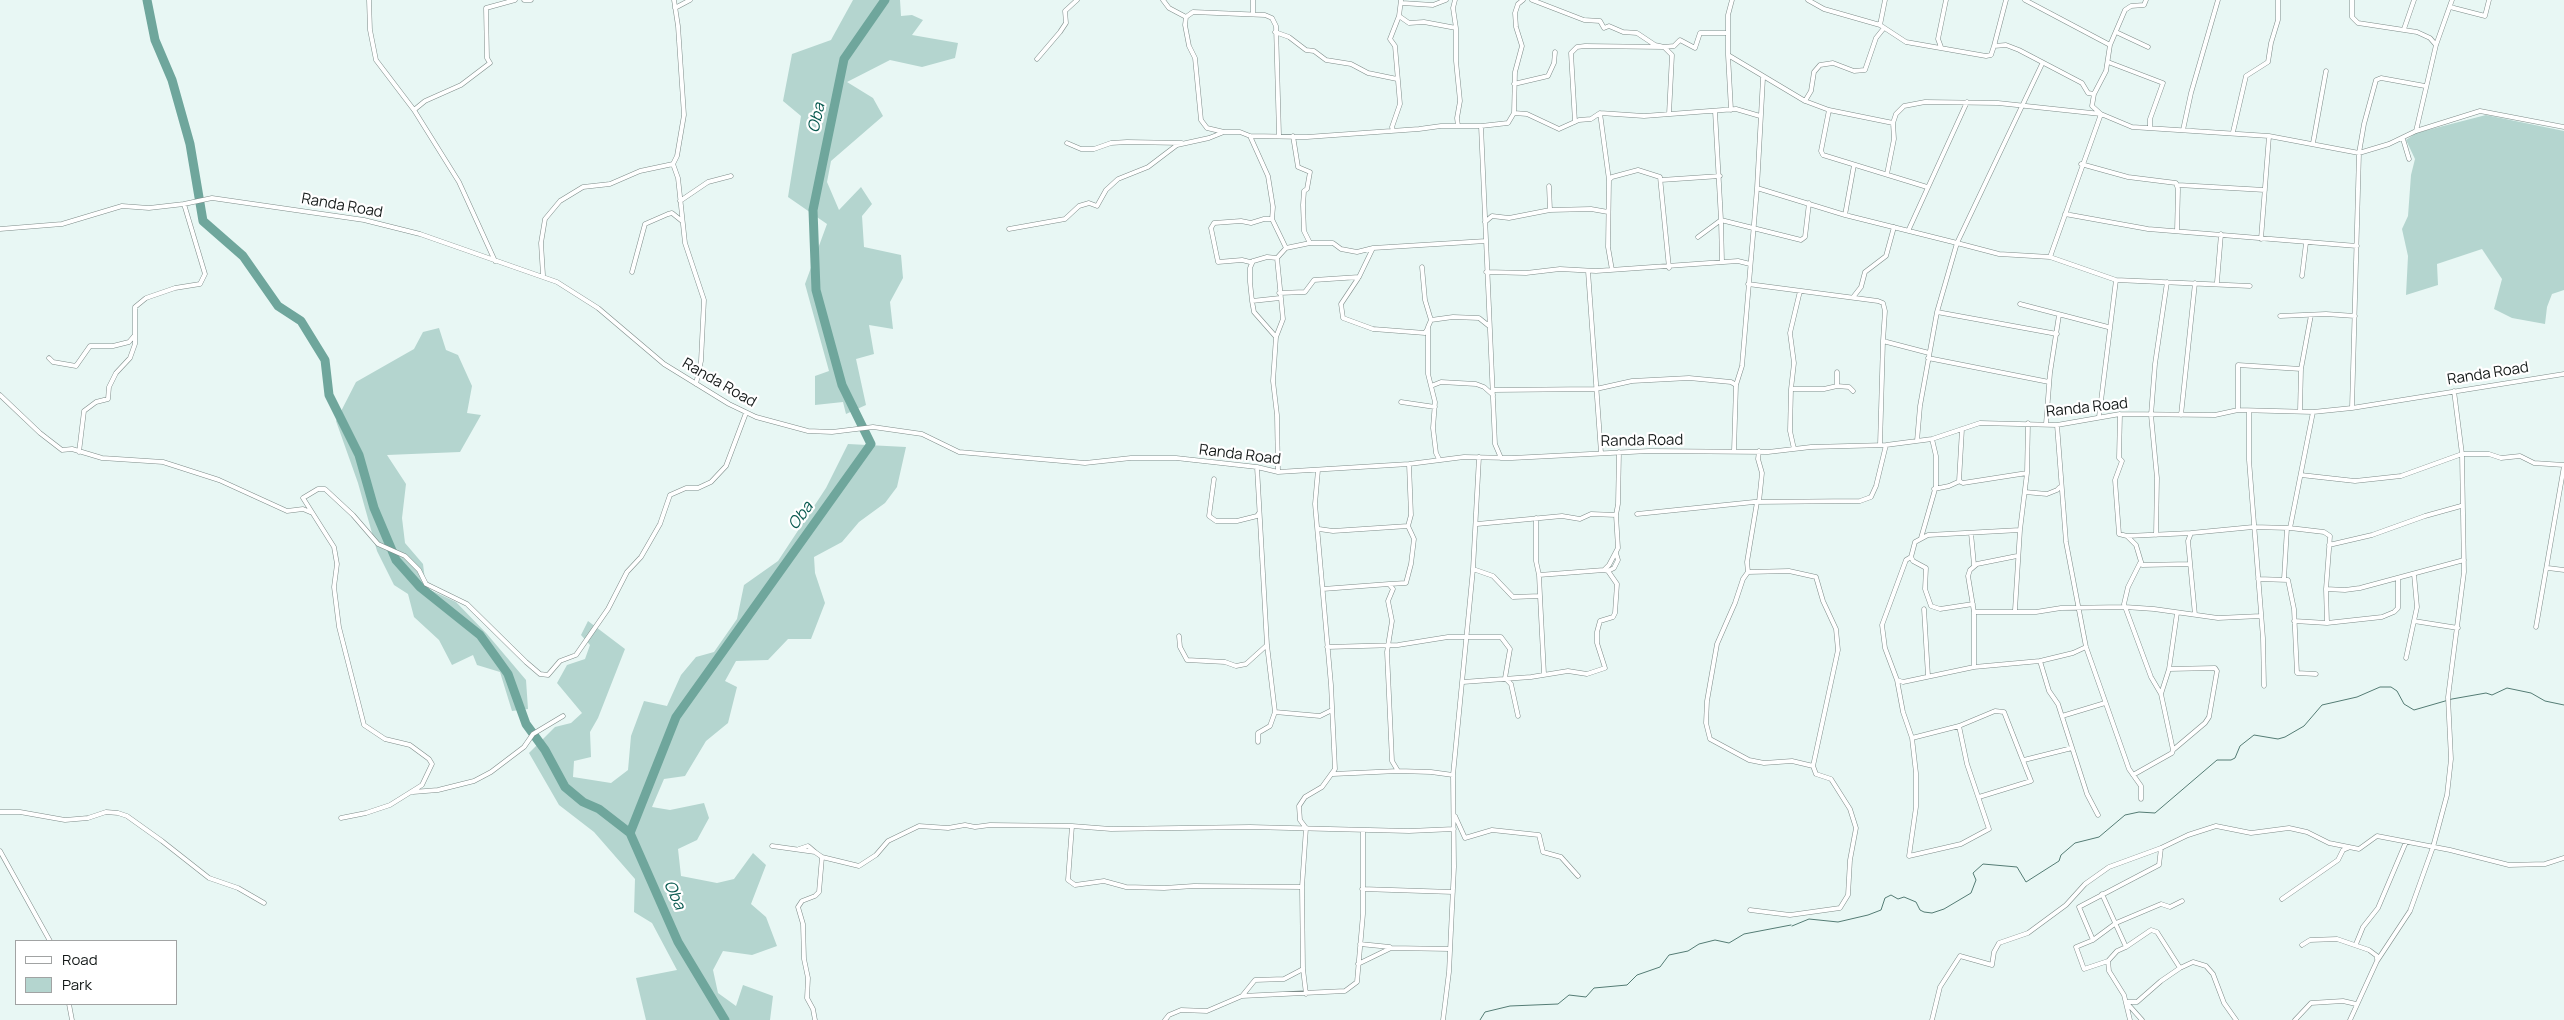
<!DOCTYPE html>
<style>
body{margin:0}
#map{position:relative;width:2564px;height:1020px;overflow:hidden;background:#e8f7f4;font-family:Manrope,sans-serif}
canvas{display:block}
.legend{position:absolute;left:15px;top:940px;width:162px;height:65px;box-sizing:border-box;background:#fff;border:1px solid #a1a3a3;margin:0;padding:6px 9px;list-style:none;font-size:15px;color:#141918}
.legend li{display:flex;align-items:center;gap:10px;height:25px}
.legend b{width:25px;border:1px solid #a1a3a3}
</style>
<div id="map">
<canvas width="2564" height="1020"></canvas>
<ul class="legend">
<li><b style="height:6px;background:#fff"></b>Road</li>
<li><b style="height:14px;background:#b4d5cf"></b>Park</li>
</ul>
</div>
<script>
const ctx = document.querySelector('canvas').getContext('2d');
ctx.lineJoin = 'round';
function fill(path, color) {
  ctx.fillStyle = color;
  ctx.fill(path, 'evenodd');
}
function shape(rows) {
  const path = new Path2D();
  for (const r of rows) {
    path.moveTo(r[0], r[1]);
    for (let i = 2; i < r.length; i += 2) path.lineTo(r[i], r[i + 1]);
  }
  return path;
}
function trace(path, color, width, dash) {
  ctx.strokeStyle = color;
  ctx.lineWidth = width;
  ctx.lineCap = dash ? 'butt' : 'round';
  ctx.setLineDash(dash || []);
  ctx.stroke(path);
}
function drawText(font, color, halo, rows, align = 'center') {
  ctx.font = font + ' Manrope,sans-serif';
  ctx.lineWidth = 4.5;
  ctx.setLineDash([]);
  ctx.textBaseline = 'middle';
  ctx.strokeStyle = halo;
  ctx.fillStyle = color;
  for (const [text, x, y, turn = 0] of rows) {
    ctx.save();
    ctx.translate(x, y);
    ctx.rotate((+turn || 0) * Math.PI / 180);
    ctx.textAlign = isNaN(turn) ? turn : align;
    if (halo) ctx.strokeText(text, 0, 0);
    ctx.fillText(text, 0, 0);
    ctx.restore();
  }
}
const green = shape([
 [853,0,900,0,901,16,912,15,923,20,912,35,958,43,955,58,922,67,890,60,847,82,873,98,883,116,831,161,827,182,839,210,861,187,872,204,862,216,864,247,901,255,903,278,890,302,893,329,869,325,874,354,856,359,866,405,846,414,843,402,815,405,815,376,829,371,805,284,827,224,788,197,801,116,783,101,792,54,831,40],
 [2486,115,2564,131,2564,290,2552,294,2547,307,2545,324,2512,318,2494,309,2502,279,2482,249,2437,264,2438,285,2406,295,2408,256,2402,229,2408,216,2411,175,2415,159,2406,140,2416,133],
 [439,328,446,350,458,355,472,386,467,413,481,415,460,452,387,455,406,484,402,518,405,543,423,564,426,588,456,602,487,634,526,680,528,709,512,711,500,672,477,665,473,655,452,665,439,640,414,617,408,594,394,585,377,551,358,483,336,421,356,382,414,349,423,332],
 [848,444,906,447,897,487,885,503,859,522,842,542,814,557,815,573,825,603,811,639,788,639,768,660,736,661,725,681,737,687,728,723,706,741,685,776,664,779,652,807,670,810,704,803,709,818,697,840,678,849,681,876,717,883,734,879,753,853,766,865,751,904,766,917,777,946,752,955,723,951,713,970,718,993,736,1006,743,985,773,996,770,1020,646,1020,636,978,677,970,652,923,634,912,635,879,594,832,559,805,529,753,555,727,571,723,582,713,557,683,567,665,585,659,590,645,581,635,588,621,625,649,598,718,590,732,591,757,574,761,573,777,611,783,628,770,631,736,644,701,667,706,681,675,696,657,714,652,737,619,744,585,778,561,826,488]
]);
const stream = shape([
 [1792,926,1809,919,1838,922,1868,915,1881,910,1885,898,1891,895,1898,899,1904,897,1916,902,1920,910,1924,912,1932,913,1944,909,1971,893,1976,880,1973,873,1983,864,2017,867,2026,882,2059,861,2061,855,2075,843,2099,837,2125,815,2139,812,2155,813,2217,760,2231,760,2235,758,2240,746,2254,735,2278,739,2285,737,2304,726,2322,705,2357,697,2380,687,2391,687,2397,691,2404,704,2414,710,2452,699,2486,693,2492,695,2507,688,2531,693,2545,701,2564,705],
 [1480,1020,1485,1012,1510,1006,1558,1004,1569,995,1586,997,1594,988,1627,985,1637,975,1660,967,1669,955,1688,951,1699,944,1715,940,1729,943,1744,934,1791,925]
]);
const river = shape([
 [147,0,155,40,172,80,190,144,203,221,243,256,278,306,301,321,325,360,329,395,359,455,374,508,396,560,420,587,480,635,508,674,526,724,545,750,565,787,583,802,599,809,630,833],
 [725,1020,678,942,630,833,676,717,871,444,842,385,816,290,813,210,844,59,885,0]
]);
const street = shape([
 [369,0,370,30,376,60,414,110,459,182,495,261],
 [524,0,531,0],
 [674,0,678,26,684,115,677,156,673,164,678,178,685,243,704,300,701,361,696,384],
 [1163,0,1169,8,1186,17],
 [1455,0,1453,8,1456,28],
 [1532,0,1584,20,1600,21,1604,28,1609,26,1623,32,1637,33,1655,45,1664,47,1674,46,1680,40,1695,48,1700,33,1728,33],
 [1732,0,1728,15,1728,55,1805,101,1829,110,1893,123],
 [1808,0,1824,9,1880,25,1906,42,1986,56,1991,55,1994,46],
 [2006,0,1994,46,2006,45,2019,50,2082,83,2088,93,2094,94,2092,106,2101,114,2050,257],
 [2025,0,2110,45],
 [2352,0,2352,17,2358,23,2417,32,2430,38,2436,45],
 [1402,3,1433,5,1446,0],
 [2450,7,2485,16,2489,0],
 [675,8,690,0],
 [1253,14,1253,0],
 [1399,16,1409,23,1424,22,1456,28,1456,61,1460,101,1457,118,1458,126],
 [1880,25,1885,0],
 [2404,29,2414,0],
 [1275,32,1289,37,1306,50,1314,51,1326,60,1351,64,1368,73,1397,79],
 [2116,32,2148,47],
 [1941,47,1938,39,1946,0],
 [1728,55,1731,110],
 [1037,59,1060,32,1066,23,1065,11,1077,0],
 [2108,62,2163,83,2150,119,2150,128],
 [1514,84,1548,76,1554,63,1555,52],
 [2425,86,2381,78,2376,80,2364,124,2359,153,2389,144,2416,131,2480,111,2564,127],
 [2094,94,2106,71,2110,45,2125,10,2131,6,2144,5,2146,0],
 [1805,101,1811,91,1814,72,1820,65,1833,63,1854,71,1865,70,1876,38,1884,28],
 [414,110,425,101,461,85,490,63,487,58,486,8,515,0],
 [1829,110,1821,151,1823,155,1927,187],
 [1514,113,1527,114,1559,129,1579,120,1591,119,1600,113,1644,116,1736,109,1760,116],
 [1600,113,1609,180,1608,247,1612,270],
 [1575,122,1571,53,1577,47,1585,46,1664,47,1672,55,1669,114],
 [1481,126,1495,444,1501,458],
 [2183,130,2191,93,2218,0],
 [1393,131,1392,127,1400,104,1395,46,1390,39,1399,16,1401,0],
 [2416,131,2436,45,2452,0],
 [1224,132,1207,128,1201,120,1195,58,1189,46,1185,25,1186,17,1193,12,1265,15,1272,18,1276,26,1279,135],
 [2233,132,2246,76,2268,62,2271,43,2278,20,2278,0],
 [1250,136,1268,176,1273,207,1272,219,1286,248],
 [1293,136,1298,167,1310,172,1307,189,1304,191,1303,205,1304,231,1310,243],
 [2403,139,2409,159],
 [1067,143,1081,149,1094,149,1111,143,1127,142,1182,143],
 [2313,143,2326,71],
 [2081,164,2128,177,2176,183,2178,189,2177,231],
 [1887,174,1894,139,1893,123,1896,114,1904,106,1925,102,1998,103,2101,114,2132,127,2269,136,2359,153,2352,408],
 [1609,180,1612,177,1638,170,1660,177,1669,268],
 [1661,180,1720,176],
 [2178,185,2265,190],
 [1757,188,1845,215,1957,243,2042,64],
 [680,201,708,182,731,176],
 [1550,210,1591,209,1608,212],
 [2065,214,2148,229,2357,246],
 [1845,215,1854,165],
 [1272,219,1264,219,1251,223,1241,221,1214,223,1211,228,1218,262,1242,260,1250,262,1267,257,1277,258,1286,248,1310,243,1333,243,1341,249,1357,252,1373,248,1486,241],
 [1485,222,1492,216,1509,218,1550,210,1549,186],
 [0,229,62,224,122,206,149,208,184,204,212,198,364,220,420,234,557,282,598,308,664,364,729,404,756,417,808,431,832,432,873,427,922,434,959,452,1085,463,1131,458,1176,458,1257,467,1278,472,1409,464,1464,457,1512,458,1649,451,1768,452,1811,447,1886,445,1932,439,1980,423,2057,425,2120,414,2215,415,2238,410,2313,412,2352,408,2564,374],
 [1009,229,1065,219,1079,206,1089,203,1097,206,1106,190,1118,179,1148,167,1177,145,1209,138,1224,132,1240,132,1250,136,1307,137,1419,129,1441,126,1481,126,1508,123,1514,113,1515,72,1522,46,1516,27,1515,13,1518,4,1523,0],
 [1909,229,1967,102],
 [1698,237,1721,220,1715,111],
 [2261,239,2269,136],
 [1373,248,1359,277,1341,304,1343,318,1373,329,1425,333,1428,328],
 [1277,258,1283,319,1276,337,1273,381,1277,415,1278,472],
 [1722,262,1721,220,1801,240,1805,237,1809,203],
 [1422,267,1425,300,1431,320],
 [1588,271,1601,453],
 [632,272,645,224,668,214,672,213,682,221],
 [1486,272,1526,273,1560,269,1596,271,1738,261,1750,264],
 [543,275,541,243,545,219,560,201,583,187,610,184,640,171,673,164],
 [2302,276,2306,243],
 [2217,282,2221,234],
 [1748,284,1878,301,1883,303,1885,311,1883,341],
 [1279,293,1305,292,1314,280,1359,277],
 [1854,296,1861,287,1865,272,1886,256,1894,227],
 [1252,301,1250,282,1250,268,1253,261],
 [2020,304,2108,327],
 [1937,312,2057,334],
 [2280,316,2326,314,2355,316],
 [1276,337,1254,312,1252,301,1280,298],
 [49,358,53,362,76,366,90,346,113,346,129,342,134,336],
 [1928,358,2049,382],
 [2301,369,2311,315],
 [1431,386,1441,382,1476,384,1484,387,1493,395],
 [1837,386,1849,387,1853,391],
 [1791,389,1824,389,1837,386,1837,372],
 [1493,390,1596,389,1632,381,1689,378,1731,382,1736,385],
 [0,395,40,433,62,450,72,449,102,458,163,462,219,480,287,511,303,509,310,512],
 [1401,402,1435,407],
 [2238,410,2238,365,2301,369,2300,411],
 [2249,411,2249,460,2263,638,2264,686],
 [2120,414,2119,458,2122,461,2115,480,2119,534,2127,536,2136,545,2142,565,2190,564],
 [2181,415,2195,283],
 [2099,417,2116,280],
 [2046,424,2050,373,2059,315],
 [2057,425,2066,542,2086,647,2129,769,2141,786,2141,799],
 [1962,429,1959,481,1963,483,2027,473],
 [1917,441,1920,406,1937,312,1957,243,1999,254,2050,257,2116,280,2250,286],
 [1880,445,1883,341,1929,353],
 [1794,449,1790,431,1791,389,1794,363,1790,333,1800,291],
 [1734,451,1736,385,1742,366,1757,188,1763,78],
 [79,452,84,411,96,402,108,399,109,387,116,373,130,358,135,344,135,307,146,298,175,288,200,284,205,274,184,204],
 [1439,459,1436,453,1433,428,1435,402,1428,374,1428,327,1431,320,1453,317,1479,318,1489,326],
 [1257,467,1267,645,1275,712,1270,726,1258,733,1258,742],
 [2301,475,2355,481,2401,476,2462,454,2489,454,2501,458,2520,456,2534,463,2564,465],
 [1214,479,1209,516,1216,521,1237,521,1257,516,1259,513],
 [1934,489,1949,486,1960,481],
 [2025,492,2047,494,2057,490,2060,487],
 [1757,502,1747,562,1748,572,1743,579,1735,603,1717,644,1707,701,1706,723,1710,739,1749,760,1764,763,1792,761,1813,766],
 [1759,502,1762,473,1758,459,1759,451],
 [1637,514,1754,502,1860,501,1871,497,1876,486,1886,445],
 [1536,518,1536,561,1539,575],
 [1477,524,1562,516,1580,519,1591,514,1616,515],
 [2290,528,2313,412],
 [1319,529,1333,531,1408,526,1411,515,1409,464],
 [1971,533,1974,565],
 [2156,535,2157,478,2151,415,2155,364,2167,282],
 [2127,536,2191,533],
 [1921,538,1936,486,1936,456,1932,439],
 [2329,545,2372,535,2425,516,2461,506],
 [1911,557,1906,560,1882,625,1885,648,1897,680,1903,682,1974,667,2040,661,2073,653,2086,647],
 [2548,568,2564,570],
 [1473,569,1493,576,1513,597,1540,596,1539,575,1604,570],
 [1608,571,1614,568,1618,560,1616,553],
 [1748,572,1789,571,1816,577,1823,601,1836,629,1838,650,1813,766,1816,774,1831,779,1850,809,1856,828,1850,860,1848,895,1840,908,1790,915,1750,910],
 [2258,579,2288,580,2294,609,2297,673,2316,674],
 [2284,579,2287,528],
 [1323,589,1389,584],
 [2326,589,2345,590,2360,588,2464,560],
 [1540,596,1544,674],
 [1973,604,1940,609,1931,606,1925,589,1926,568,1913,561,1911,557,1915,542,1928,535,2020,530],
 [1924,609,1928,676],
 [2015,610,2020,530,2027,473,2028,423],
 [1974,612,2036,612,2061,608,2125,607,2154,609,2218,618,2261,616],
 [2195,615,2188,541,2191,533,2253,527,2290,528,2324,532,2330,536,2326,589,2327,623],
 [2294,621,2327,623,2382,617,2394,612,2398,608,2398,579],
 [2414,621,2458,628],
 [2536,627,2564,466],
 [1179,636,1180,647,1187,660,1225,662,1236,666,1246,664,1267,645],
 [1327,647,1398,645,1448,637,1501,637,1510,649,1505,678,1511,684,1518,716],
 [2406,658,2417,607,2414,574],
 [2040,661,2049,691,2058,704,2087,794,2098,815],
 [1974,667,1974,612,1968,576,1970,570,1977,564,2017,556],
 [2169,669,2215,668,2217,671,2209,717,2205,723,2173,750],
 [1897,680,1903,712,1912,738,1916,773,1916,807,1909,856,1961,844,1989,829,1967,764,1959,726],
 [1463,682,1531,677,1568,671,1587,674,1605,668,1597,643,1597,632,1600,621,1613,617,1615,613,1617,584,1608,571,1604,570,1609,565,1618,548,1616,515,1618,504,1619,452],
 [2161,694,2169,669,2177,613],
 [1275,712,1320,716,1332,710],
 [2062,716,2105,703],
 [1912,738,1959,726,1995,711,2004,712,2031,781,1979,797],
 [2024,760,2072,748],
 [1398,771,1392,761,1387,652,1392,621,1388,601,1393,589,1389,584,1406,583,1411,564,1414,539,1408,526],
 [1333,774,1398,771,1431,772,1453,775],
 [2133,775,2172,753,2173,750,2161,694,2151,677,2124,604,2128,587,2140,563],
 [413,792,438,790,474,781,491,772,524,747,533,734,563,716],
 [0,812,20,812,65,820,88,818,106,812,118,813,127,816,162,841,209,878,238,888,264,903],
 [1455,816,1465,838,1492,830,1539,835,1543,852,1561,857,1578,876],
 [341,818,366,813,390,805,422,785,432,764,429,759,410,745,385,739,364,725,339,627,334,587,337,564,334,547,303,498,318,489,325,489,353,515,378,544,405,556,419,570,426,584,467,604,526,662,540,674,548,675,560,661,576,655,608,609,627,572,641,557,660,524,670,495,686,488,698,488,711,482,726,466,746,413],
 [772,846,815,852,822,857,859,866,876,855,888,841,919,826,948,828,965,825,975,827,990,825,1072,826],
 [799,849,808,846,815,852],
 [0,851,50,941],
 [1302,887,1306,828,1300,820,1299,806,1305,797,1322,787,1335,769,1331,685,1315,504,1318,470],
 [1362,889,1453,892],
 [2102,894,2126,947,2117,951,2108,961],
 [2282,899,2338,860,2343,850,2348,848],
 [2093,940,2116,923,2161,904,2170,907,2182,901],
 [1360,944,1390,947],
 [2356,944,2363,927,2378,908,2406,842],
 [2302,945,2310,940,2337,939,2369,950,2377,956,2377,959],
 [2126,947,2151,930,2157,932,2180,968,2161,981,2137,1002,2126,1002],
 [1358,964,1391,948,1450,949],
 [2180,968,2193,962,2206,966,2213,974,2224,1003,2236,1020],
 [1303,969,1306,994],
 [1242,996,1345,991,1357,982,1363,914,1363,830],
 [2126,1002,2142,1020],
 [69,1004,72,1020],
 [815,1020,813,1009,807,998,808,978,804,959,803,924,798,907,802,901,815,896,819,892,822,857],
 [1165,1020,1169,1015,1181,1010,1207,1011,1242,996,1255,980,1284,979,1303,969,1302,887,1194,886,1164,888,1126,887,1104,881,1075,885,1068,880,1072,826,1111,829,1250,827,1409,831,1454,829],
 [1443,1020,1449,972,1454,867,1453,775,1473,569,1479,457],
 [1932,1020,1940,987,1960,956,1992,965,1994,952,1999,943,2028,933,2066,905,2085,884,2109,867,2161,848],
 [2130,1020,2124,995,2109,971,2108,961,2084,969,2076,947,2093,940,2079,907,2159,865,2161,848,2188,835,2216,826,2251,833,2289,828,2307,832,2329,843,2359,849,2377,836,2450,850,2509,865,2545,864,2564,858],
 [2295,1020,2311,1003,2343,1001,2356,1004],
 [2350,1020,2377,961,2410,911,2433,847,2447,795,2451,759,2448,697,2464,572,2462,454,2454,391]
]);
const streetNames = [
 ["Randa Road",342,206,10],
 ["Randa Road",2488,374,-9],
 ["Randa Road",719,383,30],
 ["Randa Road",2087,408,-6],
 ["Randa Road",1642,441,-1],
 ["Randa Road",1240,455,7]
];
const waterNames = [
 ["Oba",817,118,-78],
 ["Oba",801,516,-54],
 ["Oba",674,895,66]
];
fill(green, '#b4d5cf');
trace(stream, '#547c74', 1);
trace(river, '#6fa69c', 9);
trace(street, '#7e8c89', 5);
trace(street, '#fff', 4);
drawText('15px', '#141918', '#fff', streetNames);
drawText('italic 16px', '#08594f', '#fff', waterNames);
</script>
